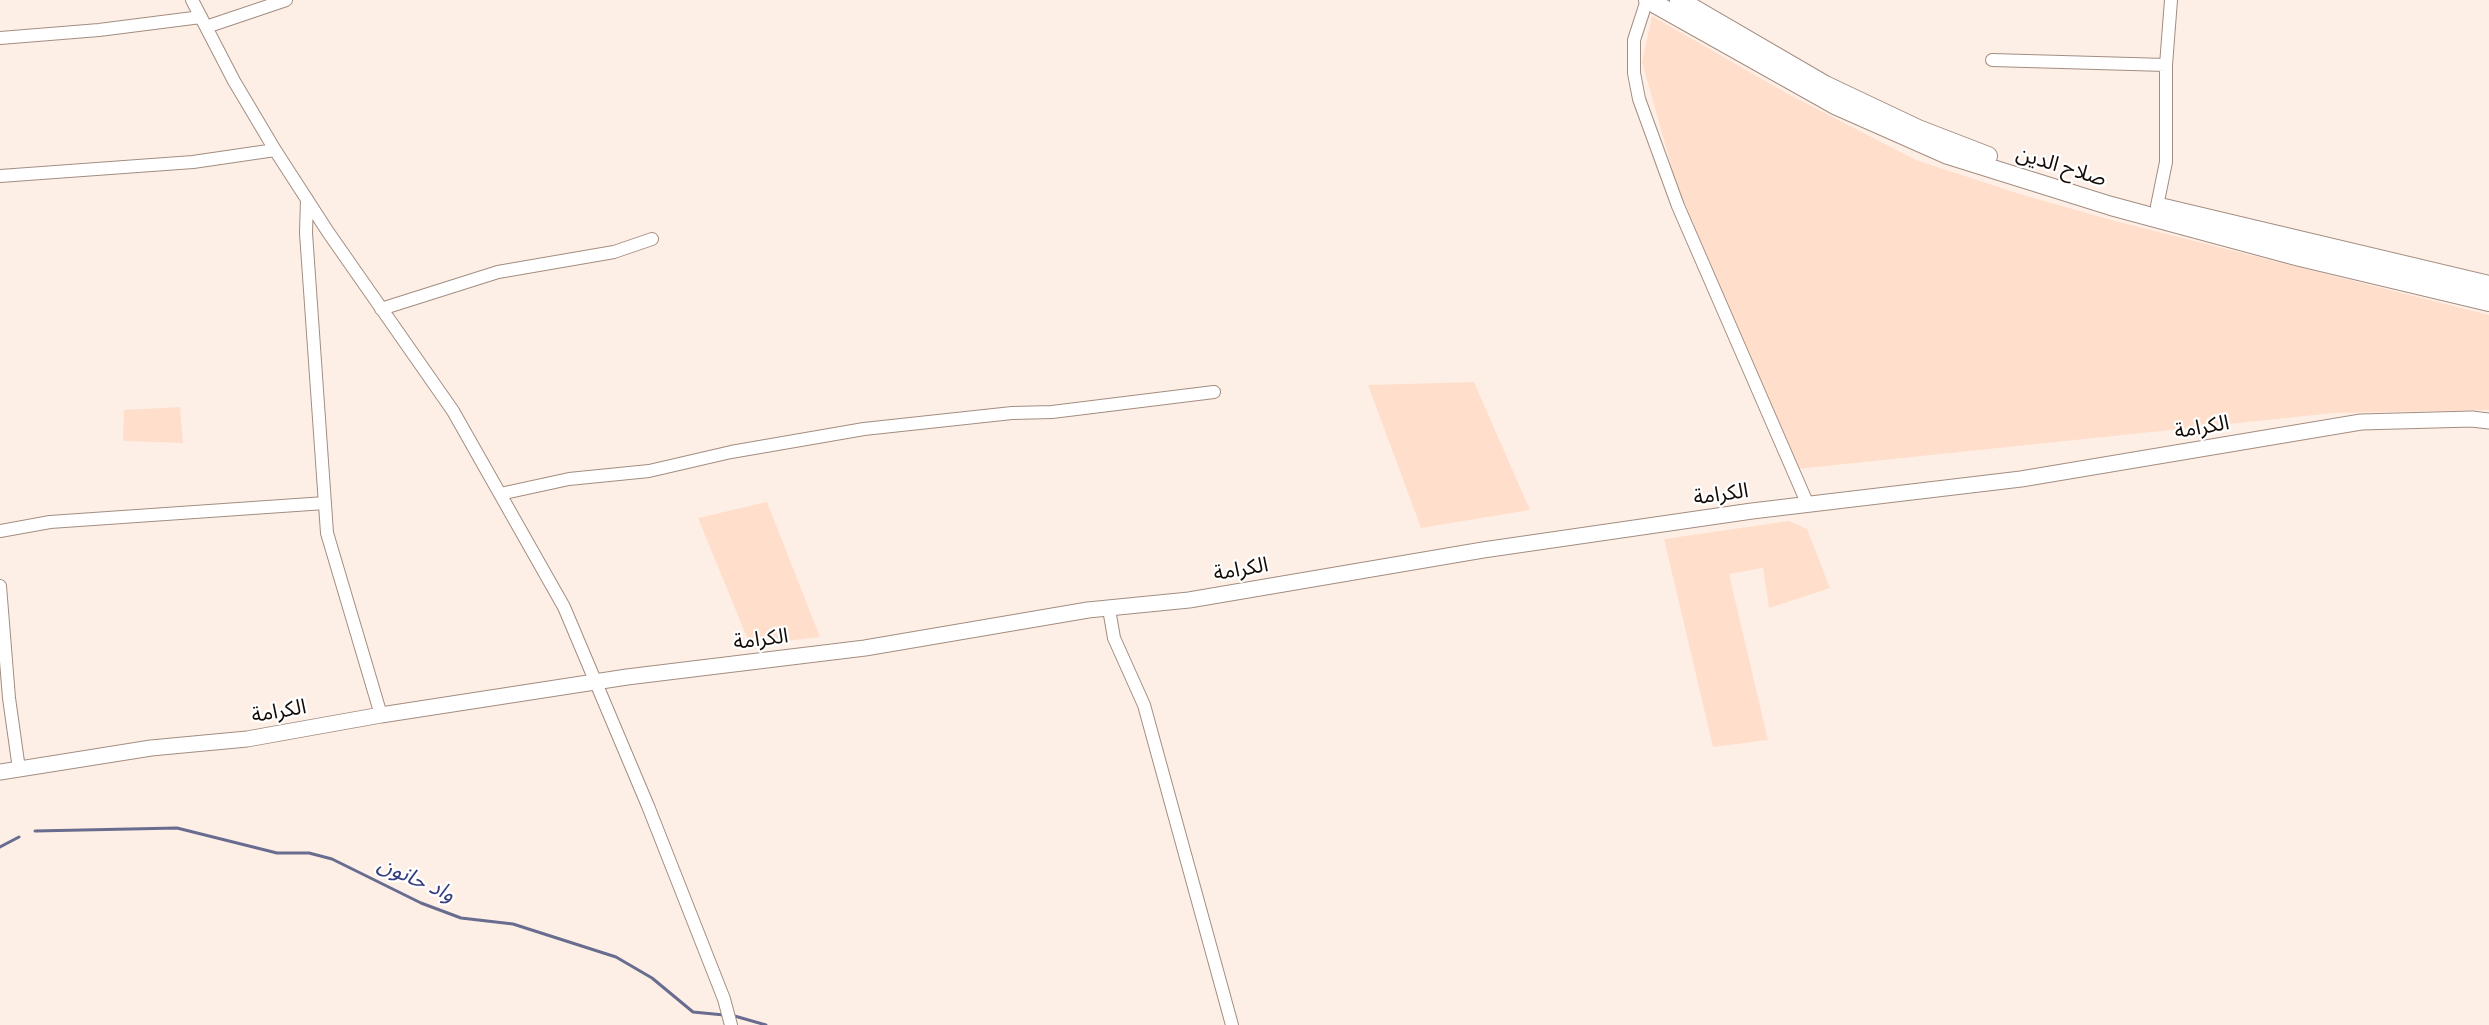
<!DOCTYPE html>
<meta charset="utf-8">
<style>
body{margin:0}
canvas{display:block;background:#feefe6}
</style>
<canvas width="2489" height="1025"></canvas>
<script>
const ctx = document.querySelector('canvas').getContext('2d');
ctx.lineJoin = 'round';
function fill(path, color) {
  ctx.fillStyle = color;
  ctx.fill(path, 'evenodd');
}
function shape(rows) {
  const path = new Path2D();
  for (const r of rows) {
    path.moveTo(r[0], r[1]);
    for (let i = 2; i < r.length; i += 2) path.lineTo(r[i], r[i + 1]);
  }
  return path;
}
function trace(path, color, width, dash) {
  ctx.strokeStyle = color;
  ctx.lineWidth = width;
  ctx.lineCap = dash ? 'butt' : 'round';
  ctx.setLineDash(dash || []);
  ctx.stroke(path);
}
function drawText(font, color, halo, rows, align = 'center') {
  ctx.font = font + ' "Archivo Narrow","Noto Sans Arabic",sans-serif';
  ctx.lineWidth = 4.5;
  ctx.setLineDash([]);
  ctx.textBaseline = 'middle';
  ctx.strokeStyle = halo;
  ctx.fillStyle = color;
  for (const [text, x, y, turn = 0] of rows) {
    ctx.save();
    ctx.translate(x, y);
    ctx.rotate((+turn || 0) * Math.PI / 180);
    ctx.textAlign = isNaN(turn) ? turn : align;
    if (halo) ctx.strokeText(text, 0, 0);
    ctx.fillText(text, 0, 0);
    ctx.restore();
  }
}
const built = shape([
 [1652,16,1790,95,1916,160,2023,195,2115,221,2489,315,2489,410,2334,413,1797,469,1676,183,1642,62],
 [1474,382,1530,510,1421,528,1368,385],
 [180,407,183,443,123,441,124,410],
 [767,502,820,637,750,645,698,518],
 [1789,521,1807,529,1830,588,1769,608,1763,568,1729,574,1768,740,1713,747,1664,539]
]);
const stream = shape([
 [35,831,177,828,277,853,309,853,332,859,421,903,461,918,513,924,616,957,652,978,693,1012,724,1015],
 [0,847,19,837],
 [731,1015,766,1025]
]);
const minor = shape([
 [192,0,234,81,275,150,328,232,453,411,564,607,648,806,724,999,731,1025],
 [1647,0,1634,40,1634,73,1639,99,1678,206,1808,505],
 [206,27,286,0],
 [0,38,99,30,201,17],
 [1992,60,2166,65],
 [0,176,193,162,275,150],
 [307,199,306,233,327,533,381,715],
 [2157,206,2166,162,2166,65,2171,0],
 [498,272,614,252,652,239],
 [381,309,498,272],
 [500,494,569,479,649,471,731,452,864,429,1012,413,1052,412,1214,392],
 [0,531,50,522,325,503],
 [0,586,9,698,19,769],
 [1109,609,1114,638,1144,705,1232,1025]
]);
const major = shape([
 [0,772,151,748,247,739,381,715,627,677,865,648,1088,610,1189,600,1483,550,1752,511,2021,479,2361,422,2472,419,2489,421]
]);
const highway = shape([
 [1648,0,1835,105,1948,155,2111,206,2300,257,2489,302],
 [1679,0,1825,85,1918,129,1988,156],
 [2164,208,2489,285]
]);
const streetNames = [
 ["صلاح الدين",2061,167,17],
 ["الكرامة",2202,428,-10],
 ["الكرامة",1721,495,-8],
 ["الكرامة",1241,570,-10],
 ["الكرامة",761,640,-7],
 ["الكرامة",279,712,-10]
];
const waterNames = [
 ["واد حانون",416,880,24]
];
fill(built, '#ffdfcc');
trace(stream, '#686d8f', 3);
trace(minor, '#a38d80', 14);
trace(major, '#a38d80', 17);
trace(highway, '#a38d80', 20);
trace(minor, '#fff', 12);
trace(major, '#fff', 15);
trace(highway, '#fff', 18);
drawText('21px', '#130b07', '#fff', streetNames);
drawText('italic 22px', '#353e7c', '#fff', waterNames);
</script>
